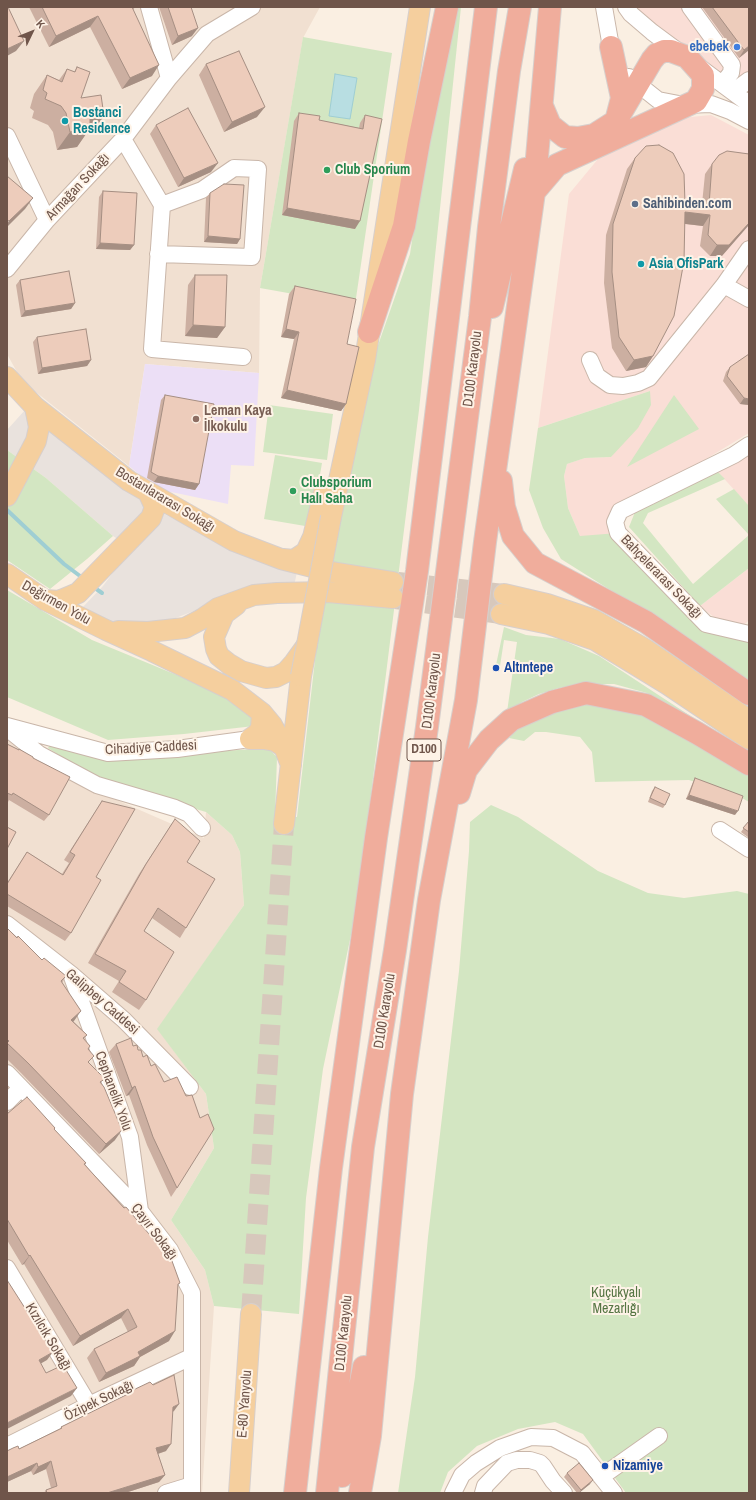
<!DOCTYPE html>
<meta charset="utf-8">
<style>
body{margin:0}
#map{position:relative;width:756px;height:1500px;overflow:hidden;background:#faefe2;font-family:"Archivo Narrow",sans-serif}
canvas{display:block}
.frame{position:absolute;inset:0;border:8px solid #6f554a;pointer-events:none}
.north{position:absolute;left:12px;top:12px;width:40px;height:40px;-webkit-text-stroke:3px #fef3e7;paint-order:stroke;rotate:47deg;font-size:11px;font-weight:700;line-height:16px;text-align:center;color:#6f554a}
.north::after{content:'';display:block;margin:auto;width:14px;height:18px;background:#6f554a;clip-path:polygon(50% 0,100% 100%,50% 72%,0 100%)}
</style>
<div id="map">
<canvas width="756" height="1500"></canvas>
<div class="frame"></div>
<div class="north">K</div>
</div>
<script>
const ctx = document.querySelector('canvas').getContext('2d');
ctx.lineJoin = 'round';
function fill(path, color) {
  ctx.fillStyle = color;
  ctx.fill(path, 'evenodd');
}
function shape(rows) {
  const path = new Path2D();
  for (const r of rows) {
    path.moveTo(r[0], r[1]);
    for (let i = 2; i < r.length; i += 2) path.lineTo(r[i], r[i + 1]);
  }
  return path;
}
function trace(path, color, width, dash) {
  ctx.strokeStyle = color;
  ctx.lineWidth = width;
  ctx.lineCap = dash ? 'butt' : 'round';
  ctx.setLineDash(dash || []);
  ctx.stroke(path);
}
function drawText(font, color, halo, rows, align = 'center') {
  ctx.font = font + ' "Archivo Narrow",sans-serif';
  ctx.lineWidth = 4;
  ctx.setLineDash([]);
  ctx.textBaseline = 'middle';
  ctx.strokeStyle = halo;
  ctx.fillStyle = color;
  for (const [text, x, y, turn = 0] of rows) {
    ctx.save();
    ctx.translate(x, y);
    ctx.rotate((+turn || 0) * Math.PI / 180);
    ctx.textAlign = isNaN(turn) ? turn : align;
    if (halo) ctx.strokeText(text, 0, 0);
    ctx.fillText(text, 0, 0);
    ctx.restore();
  }
}
const residential = shape([
 [7,7,320,7,303,38,260,288,259,373,145,364,129,466,22,381,7,354],
 [7,740,96,791,204,838,206,812,232,835,240,852,244,905,158,1029,206,1094,214,1148,171,1220,205,1270,214,1306,202,1493,7,1493]
]);
const commercial = shape([
 [626,7,749,7,749,96],
 [711,115,749,135,749,433,620,511,620,536,580,536,568,508,564,476,567,464,585,458,611,457,650,391,538,428,569,194,598,159,681,118],
 [749,444,749,506,717,471],
 [749,568,749,620,744,625,715,618,700,606]
]);
const industrial = shape([
 [25,410,63,436,166,515,236,550,297,572,294,586,207,606,160,624,112,622,80,610,103,586,131,548,113,536,46,478,7,450,7,430]
]);
const education = shape([
 [145,364,259,373,254,466,231,465,228,504,157,489,129,466]
]);
const green = shape([
 [453,7,461,7,419,410,363,858,352,930,323,1069,306,1198,299,1314,214,1306,205,1270,171,1220,214,1148,206,1094,157,1029,244,905,240,852,232,835,206,812,100,781,48,748,51,743,104,759,268,748,277,757,275,816,297,817,322,599,376,351,410,254,423,169],
 [303,37,392,53,355,305,260,288],
 [650,391,651,405,638,428,611,457,585,458,567,464,564,476,568,508,580,536,618,533,706,624,749,636,749,681,693,642,561,559,543,528,529,490,538,428],
 [674,395,699,429,627,467],
 [269,405,333,414,327,460,263,452],
 [7,450,46,478,113,536,87,559,50,589,7,560],
 [275,455,322,463,311,527,264,519],
 [717,471,725,479,648,513,643,523,693,584,749,535,716,499,734,489,749,506,749,568,700,606,629,527,635,512],
 [7,590,92,640,225,695,255,713,254,726,184,734,108,740,7,697],
 [504,627,526,635,560,639,599,656,721,736,647,693,614,684,593,684,559,688,539,694,522,702,507,712,517,642,504,640,500,666,496,665],
 [594,704,631,709,749,772,749,802,742,798,689,780,595,782,592,752,580,737,546,732,535,732,524,741,509,738,515,731,531,720,568,707],
 [491,805,518,817,598,871,648,893,684,898,737,891,749,894,749,1493,626,1493,583,1434,555,1422,518,1429,477,1446,448,1472,440,1493,398,1493,415,1377,428,1237,459,971,469,851,470,822]
]);
const water = shape([
 [335,74,357,78,350,119,329,116,335,74]
]);
const stream = shape([
 [7,510,64,564,84,579],
 [92,586,102,593]
]);
const majorTunnel = shape([
 [398,582,504,594],
 [396,599,501,614],
 [251,1314,284,824]
]);
const minor = shape([
 [149,7,169,78],
 [604,7,611,47,615,57],
 [626,7,631,14,652,32,749,104],
 [690,7,732,65,731,73,722,84],
 [629,77,658,100,684,105,711,104,730,111,749,121],
 [733,92,749,80],
 [7,136,47,220],
 [123,139,162,205,152,349,243,357],
 [158,254,252,257,258,169,234,168,202,190,162,205],
 [7,269,47,220,123,139,169,78,207,34,252,7],
 [724,285,749,299],
 [590,360,597,376,610,385,623,386,638,383,649,378,724,285,749,249],
 [749,445,734,455,620,511,615,522,618,533,706,624,749,634],
 [7,726,108,753,177,749,250,739],
 [8,729,39,754,97,785,175,808,189,814,202,828],
 [720,830,749,849],
 [7,924,71,974,124,1020,190,1087],
 [71,974,130,1137,140,1211],
 [7,1073,140,1211,170,1250,192,1293,192,1493],
 [7,1102,21,1088],
 [7,1268,89,1405],
 [7,1446,89,1405,191,1357],
 [601,1477,659,1436],
 [166,1493,192,1485],
 [453,1493,462,1475,476,1463,500,1448,531,1437,553,1438,582,1453,614,1493],
 [483,1493,485,1486,507,1463,517,1460,530,1460,540,1463,543,1466,553,1481,564,1493]
]);
const major = shape([
 [7,377,35,407,129,481,234,541,281,559,332,572,393,582],
 [7,496,36,441,39,427,35,407],
 [331,517,365,360,420,7],
 [283,559,294,560,306,552,313,537,324,492],
 [7,574,45,600,106,630,152,651,232,690,262,713,272,725,284,747,291,765],
 [504,594,547,604,594,620,645,649,749,720],
 [45,600,59,601,78,593,151,518,155,507,148,492],
 [236,605,224,614,214,637,216,649,219,656,229,664,241,671,266,678,276,677,286,672,294,663,307,645],
 [501,614,549,624,595,640,667,684,749,739],
 [118,631,148,632,185,628,202,619,218,608,254,595,277,593,328,592,393,598],
 [262,713,261,728,257,734,250,739,264,739,275,741,284,747],
 [284,824,301,676],
 [239,1493,251,1314]
]);
const highway = shape([
 [542,106,550,125,565,137,578,138,594,135,616,121,622,98,611,47],
 [534,192,557,165,696,101,703,89,703,75,687,57,671,51,664,51,657,54,652,60,616,121],
 [492,307,525,169],
 [369,332,404,226,419,141,447,7],
 [501,481,504,507,513,536,535,563,646,622,749,694],
 [459,793,466,770,489,740,511,720,552,702,586,693,646,705,697,733,749,764],
 [342,1476,364,1367],
 [295,1493,331,1168,376,838,417,571,486,7],
 [327,1493,363,1147,395,950,427,727,480,317,489,227,509,71,520,7],
 [360,1493,370,1436,402,1094,429,900,466,700,485,542,534,192,550,7]
]);
const majorBridge = shape([
 [301,676,331,517]
]);
const wall = shape([
 [29,7,135,7,133,10,152,76,122,89,90,27,49,47],
 [159,7,191,7,192,36,172,45],
 [702,7,749,7,749,50,739,58],
 [206,64,257,117,224,132,199,75],
 [77,67,81,98,91,134,86,134,77,147,57,150,53,132,48,125,32,118,34,111,30,108,34,94,47,75,59,80,67,69,74,72],
 [299,113,319,120,359,128,360,123,365,115,355,229,282,215,294,121],
 [156,125,211,172,178,187,150,134],
 [635,158,685,203,702,204,705,174,712,164,722,256,710,256,700,246,703,226,685,224,653,356,646,367,626,371,612,348,604,283,606,235,627,169],
 [103,191,134,245,130,250,96,249,99,197],
 [210,193,240,239,237,244,204,242,206,198],
 [195,275,225,327,217,338,185,336,188,285],
 [20,280,75,303,71,309,21,317,16,285],
 [295,286,347,344,346,404,341,411,281,398,294,339,281,337,289,294],
 [37,337,91,360,87,366,38,374,33,342],
 [730,367,749,405,740,404,723,381,726,372],
 [165,395,199,484,195,490,154,482,147,478,161,400],
 [7,744,33,758,49,815,44,821,9,800,8,802,7,802],
 [695,778,735,815,686,799,693,782],
 [655,787,665,805,663,808,648,802,652,791],
 [102,801,96,877,71,933,65,941,7,906,7,883,27,852,62,874,69,863,64,860],
 [175,819,187,862,186,928,180,938,152,918,144,931,146,1000,139,1010,112,992,119,981,88,963,139,874],
 [749,821,749,838,741,832],
 [7,928,42,960,66,976,62,983,73,1021,87,1035,84,1039,88,1049,89,1063,101,1084,115,1140,99,1154,21,1073,7,1059],
 [116,1044,133,1046,138,1050,177,1188,171,1197,147,1145,129,1095,126,1096,109,1052],
 [7,1114,54,1130,86,1163,85,1164,178,1286,169,1341,140,1357,134,1366,99,1382,87,1358,94,1349,128,1332,121,1318,73,1346,24,1264,22,1265,7,1240],
 [129,1392,174,1411,172,1412,166,1451,158,1454,165,1475,159,1482,125,1493,44,1493,46,1490,51,1488,46,1469,33,1475,31,1471,7,1482,7,1451,19,1449,60,1429,61,1427,127,1395],
 [567,1473,590,1484,579,1493,577,1493,564,1477]
]);
const shadedWall = shape([
 [98,16,90,27,49,47,56,36],
 [198,28,192,36,172,45,178,36],
 [24,41,16,51,7,56,7,49],
 [749,46,749,50,739,58,744,50],
 [159,65,152,76,122,89,130,78],
 [265,107,257,117,224,132,232,122],
 [90,116,104,116,91,134,86,134,77,147,57,150,70,132],
 [218,163,211,172,178,187,184,178],
 [33,198,25,209,7,227,7,224,9,221],
 [287,208,360,221,355,229,282,215],
 [685,212,710,215,703,226,678,223],
 [749,223,749,225,722,256,710,256,717,245],
 [208,236,240,239,237,244,204,242],
 [100,243,134,245,130,250,96,249],
 [75,303,71,309,21,317,25,311],
 [193,325,225,327,217,338,185,336],
 [286,329,299,332,294,339,281,337],
 [653,356,646,367,626,371,634,360],
 [91,360,87,366,38,374,42,368],
 [287,390,346,404,341,411,281,398],
 [744,398,749,399,749,405,740,404],
 [158,476,199,484,195,490,154,482],
 [689,795,738,811,735,815,686,799],
 [81,1011,74,1021,64,1030,71,1020],
 [135,1086,129,1095,126,1096,132,1088],
 [122,1130,115,1140,99,1154,106,1144],
 [30,1255,24,1264,22,1265,29,1256],
 [128,1309,121,1318,73,1346,80,1336],
 [175,1331,169,1341,140,1357,134,1366,99,1382,106,1373,138,1352],
 [53,1352,47,1360,33,1368,39,1360],
 [77,1388,71,1396,7,1429,7,1423],
 [179,1404,174,1411,167,1414,173,1407],
 [171,1444,166,1451,151,1456,156,1448],
 [51,1461,46,1469,33,1475,38,1467],
 [37,1463,31,1471,7,1482,7,1477],
 [165,1475,159,1482,125,1493,107,1493],
 [593,1480,590,1484,579,1493,581,1490]
]);
const building = shape([
 [7,7,8,7,24,41,7,49,7,7],
 [42,7,132,7,159,65,130,78,98,16,56,36,42,7],
 [168,7,191,7,198,28,178,36,168,7],
 [712,7,749,7,749,46,744,50,712,7],
 [239,51,265,107,232,122,206,64,239,51],
 [77,67,90,72,81,98,101,95,104,116,90,116,90,128,70,132,66,113,61,106,45,99,47,93,43,90,47,75,62,82,67,69,75,72,77,67],
 [188,108,218,163,184,178,156,125,188,108],
 [299,113,320,116,319,120,363,129,365,115,382,119,360,221,287,208,299,113],
 [659,145,673,153,684,174,685,203,709,205,712,164,719,155,727,151,749,154,749,223,729,245,717,245,708,235,710,215,685,212,684,261,674,316,653,356,634,360,619,337,612,272,613,224,635,158,646,146,659,145],
 [7,176,33,198,9,221,7,220,7,176],
 [224,184,244,185,240,239,208,236,210,193,224,184],
 [103,191,137,193,134,245,100,243,103,191],
 [69,271,75,303,25,311,20,280,69,271],
 [195,275,227,275,225,327,193,325,195,275],
 [295,286,356,299,347,344,359,347,346,404,287,390,299,332,286,329,295,286],
 [86,329,91,360,42,368,37,337,86,329],
 [749,354,749,399,744,398,727,376,730,367,749,354],
 [165,395,214,404,199,484,158,476,151,472,165,395],
 [7,744,19,750,19,749,33,757,33,758,70,777,49,815,13,793,12,795,7,793,7,744],
 [695,778,743,796,738,811,689,795,695,778],
 [655,787,670,794,665,805,650,798,655,787],
 [102,801,135,809,96,877,101,880,71,933,7,894,7,884,27,852,63,875,75,855,70,852,102,801],
 [175,819,200,841,187,862,215,879,186,928,158,908,144,931,174,952,146,1000,119,982,126,971,95,954,146,864,175,819],
 [749,821,749,832,743,828,749,821],
 [7,827,16,832,7,849,7,827],
 [7,928,17,938,18,936,42,960,44,958,66,976,61,981,81,1011,71,1020,87,1035,83,1038,90,1046,88,1049,94,1056,88,1062,105,1079,100,1082,104,1087,122,1130,106,1144,28,1063,7,1043,9,1041,7,1039,7,928],
 [131,1038,133,1046,137,1045,138,1050,141,1050,143,1057,147,1055,151,1066,155,1064,164,1082,177,1077,186,1096,192,1095,200,1118,208,1114,214,1129,177,1188,153,1137,135,1086,132,1088,116,1044,131,1038],
 [27,1097,55,1128,54,1129,86,1163,84,1164,124,1208,126,1207,172,1261,180,1283,178,1284,175,1331,138,1352,140,1356,106,1373,94,1349,137,1327,128,1309,80,1336,30,1255,29,1256,7,1219,7,1114,27,1097],
 [7,1280,53,1352,39,1360,46,1373,63,1365,77,1388,7,1423,7,1280],
 [174,1375,179,1404,173,1407,171,1444,156,1448,165,1475,107,1493,47,1493,46,1490,57,1486,51,1461,38,1467,37,1463,7,1477,7,1451,13,1448,18,1446,19,1449,62,1428,61,1427,130,1393,129,1392,150,1382,153,1385,174,1375],
 [579,1463,593,1480,581,1490,567,1473,579,1463]
]);
const markers = [
 [737,47,4,"#3f7fe0"],
 [65,121,4,"#0f9aa8"],
 [327,170,4,"#2e9e5b"],
 [635,204,4,"#5c6f8a"],
 [641,264,4,"#0f9aa8"],
 [196,419,4,"#8d6e63"],
 [293,491,4,"#2e9e5b"],
 [496,668,4,"#1a4fb4"],
 [605,1466,4,"#1a4fb4"]
];
const shields = [
 [424,750,34]
];
const shieldNames = [
 ["D100",424,750]
];
const shopNames = [
 ["ebebek",729,47]
];
const cultureNames = [
 ["Bostanci",73,113],
 ["Residence",73,129],
 ["Asia OfisPark",649,264]
];
const leisureNames = [
 ["Club Sporium",335,170],
 ["Clubsporium",301,483],
 ["Halı Saha",301,499]
];
const streetNames = [
 ["Armağan Sokağı",78,187,-47],
 ["D100 Karayolu",473,369,-83],
 ["Bostanlararası Sokağı",165,500,31],
 ["Bahçelerarası Sokağı",661,577,46],
 ["Değirmen Yolu",56,603,29],
 ["D100 Karayolu",432,691,-83],
 ["Cihadiye Caddesi",151,748,-3],
 ["Galipbey Caddesi",102,1002,41],
 ["D100 Karayolu",385,1011,-81],
 ["Cephanelik Yolu",113,1091,70],
 ["Çayır Sokağı",154,1232,53],
 ["D100 Karayolu",344,1333,-84],
 ["Kızılcık Sokağı",48,1337,59],
 ["Özipek Sokağı",99,1401,-26],
 ["E-80 Yanyolu",245,1404,-86]
];
const serviceNames = [
 ["Sahibinden.com",643,204]
];
const educationNames = [
 ["Leman Kaya",204,411],
 ["İlkokulu",204,427]
];
const transitNames = [
 ["Altıntepe",504,668],
 ["Nizamiye",613,1466]
];
const parkNames = [
 ["Küçükyalı",616,1293],
 ["Mezarlığı",616,1309]
];
fill(residential, '#f1e0d1');
fill(commercial, '#faded6');
fill(industrial, '#e9e2dd');
fill(education, '#ecdff6');
fill(green, '#d3e6c2');
fill(water, '#b8dee2');
trace(water, '#9fced3', 1);
trace(stream, '#9fced3', 4);
trace(majorTunnel, '#d7c8bc', 20, [20, 10]);
trace(minor, '#c9b6a9', 18);
trace(major, '#d7cfcc', 22);
trace(highway, '#d7cfcc', 24);
trace(minor, '#fff', 16);
trace(major, '#f5cf9e', 20);
trace(highway, '#f0ad9c', 22);
trace(majorBridge, '#d7cfcc', 22, []);
trace(majorBridge, '#f5cf9e', 20);
fill(wall, '#ccafa1');
fill(shadedWall, '#a68f83');
fill(building, '#edccbb');
trace(building, '#a68f83', 1);
for (const [x, y, r, color] of markers) {
  const dot = new Path2D();
  dot.arc(x, y, r, 0, 2 * Math.PI);
  ctx.fillStyle = color;
  ctx.fill(dot);
  trace(dot, '#fef3e7', 1.5);
}
for (const [x, y, w] of shields) {
  const box = new Path2D();
  box.roundRect(x - w / 2, y - 11, w, 22, 3);
  ctx.fillStyle = '#fef3e7';
  ctx.fill(box);
  trace(box, '#6f554a', 1);
}
drawText('bold 13px', '#6f554a', null, shieldNames);
drawText('bold 14px', '#366cbe', '#fef3e7', shopNames, 'right');
drawText('bold 14px', '#0d838f', '#fef3e7', cultureNames, 'left');
drawText('bold 14px', '#27864d', '#fef3e7', leisureNames, 'left');
drawText('14px', '#6f554a', '#fef3e7', streetNames);
drawText('bold 14px', '#4e5e75', '#fef3e7', serviceNames, 'left');
drawText('bold 14px', '#785e54', '#fef3e7', educationNames, 'left');
drawText('bold 14px', '#164399', '#fef3e7', transitNames, 'left');
drawText('14px', '#557543', '#fef3e7', parkNames);
</script>
